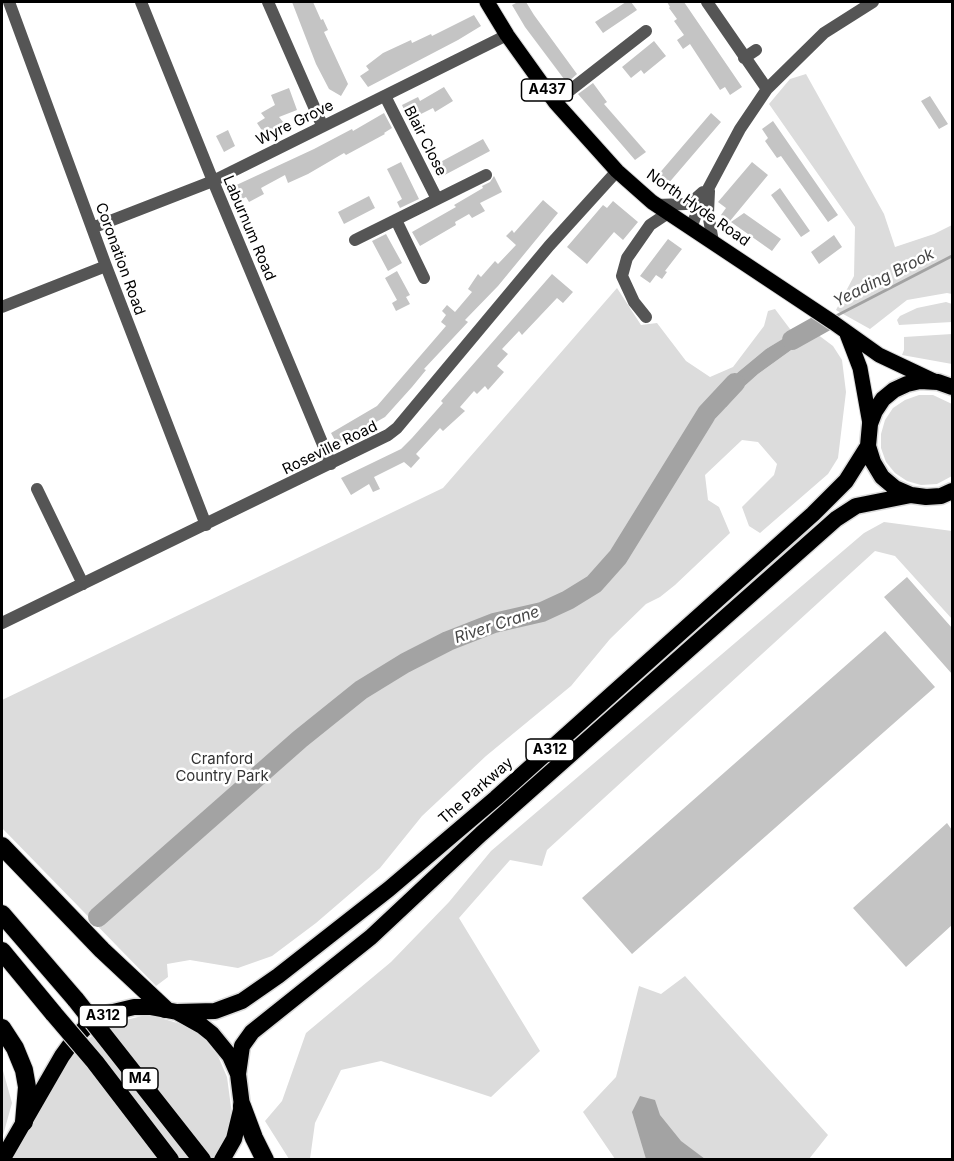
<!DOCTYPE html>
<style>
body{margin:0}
#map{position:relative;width:954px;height:1161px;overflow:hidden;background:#fff;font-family:Inter,sans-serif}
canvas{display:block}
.frame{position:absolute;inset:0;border:3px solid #000;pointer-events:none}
</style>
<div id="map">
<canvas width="954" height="1161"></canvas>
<div class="frame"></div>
</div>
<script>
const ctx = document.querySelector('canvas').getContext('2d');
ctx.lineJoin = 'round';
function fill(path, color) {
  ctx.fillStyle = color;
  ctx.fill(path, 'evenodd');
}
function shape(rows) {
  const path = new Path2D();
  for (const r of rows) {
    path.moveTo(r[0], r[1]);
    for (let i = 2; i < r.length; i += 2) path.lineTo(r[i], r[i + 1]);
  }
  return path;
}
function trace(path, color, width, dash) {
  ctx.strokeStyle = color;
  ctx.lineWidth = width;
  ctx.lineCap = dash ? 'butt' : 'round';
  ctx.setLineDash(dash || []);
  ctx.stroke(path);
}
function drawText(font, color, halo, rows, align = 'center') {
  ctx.font = font + ' Inter,sans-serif';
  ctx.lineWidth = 5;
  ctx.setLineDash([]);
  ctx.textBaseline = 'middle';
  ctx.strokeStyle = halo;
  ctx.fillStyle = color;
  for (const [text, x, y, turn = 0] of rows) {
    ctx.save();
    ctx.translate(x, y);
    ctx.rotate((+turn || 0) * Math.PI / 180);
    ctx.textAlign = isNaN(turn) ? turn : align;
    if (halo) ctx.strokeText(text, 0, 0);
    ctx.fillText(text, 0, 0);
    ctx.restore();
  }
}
const green = shape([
 [806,74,884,214,895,247,934,234,952,225,952,294,947,293,907,300,870,329,836,310,854,276,855,227,769,104,790,79],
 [617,288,641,325,657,323,686,361,710,377,733,367,764,326,768,311,775,309,793,333,766,349,737,373,714,398,605,569,589,582,561,598,537,608,542,619,557,615,598,589,622,564,711,424,739,391,758,374,808,338,817,334,833,346,842,360,846,392,838,458,828,474,760,533,749,526,742,507,774,475,777,464,758,442,742,440,705,475,708,500,719,507,730,533,675,585,660,597,646,604,610,639,571,686,486,756,422,816,380,868,316,923,272,956,238,968,190,960,167,964,168,977,156,986,2,828,2,700,443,488],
 [946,302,952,304,952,322,899,325,897,320,900,316,917,308],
 [952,334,952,364,902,355,904,350,904,337],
 [919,395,933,395,952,404,952,476,937,484,921,485,907,481,895,473,886,462,881,448,881,434,885,420,893,408,905,400],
 [884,522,952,531,952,619,895,556,875,551,547,850,542,866,510,860,459,918,540,1051,491,1097,381,1061,341,1070,315,1123,310,1159,289,1159,265,1121,282,1101,306,1033,391,962,449,902,491,851,864,533],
 [685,976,828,1135,809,1159,615,1159,583,1112,616,1077,639,986,661,994],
 [142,1016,154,1016,187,1026,200,1034,218,1056,227,1077,231,1107,230,1121,223,1144,218,1153,212,1159,12,1160,63,1068,82,1044,98,1031,114,1023],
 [2,1067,12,1103,2,1139]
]);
const water = shape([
 [809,323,819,330,758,374,739,391,726,407,714,398,737,373,766,349],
 [640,1096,655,1100,660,1115,681,1141,705,1159,646,1159,632,1112]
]);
const stream = shape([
 [834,317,952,256]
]);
const river = shape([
 [792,340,826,321],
 [98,917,300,739,361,690,405,663,448,641,494,623,542,612,568,600,594,584,618,557,707,413,735,383]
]);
const building = shape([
 [292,2,313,2,321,20,323,19,328,30,324,32,348,84,341,96,329,89,316,64],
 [518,2,526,2,534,15,577,74,567,83,525,27,512,5],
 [626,2,631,2,637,10,603,33,595,22],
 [667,2,684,2,742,87,730,95,725,87,720,90,690,44,683,49,677,40,684,35,674,21,677,19,669,8,670,7],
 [474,15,481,26,458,40,368,87,360,76,369,70,366,66,383,53,411,40,412,43,431,34,432,36],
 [654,41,666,56,644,74,641,70,631,78,622,67],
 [593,83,607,102,604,104,646,152,635,160,578,94],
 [444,87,453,101,435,112,433,108,417,116,420,124,412,127,402,105,418,97,420,101],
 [289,88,297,110,279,117,284,123,265,135,257,123,265,118,261,113,275,105,271,95],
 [930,96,948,124,939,129,921,101],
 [384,113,392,128,384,133,385,134,346,155,344,153,308,174,288,183,285,175,261,188,264,194,249,202,246,197,238,201,230,188,314,149,352,129,353,131],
 [711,113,721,122,667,185,657,176],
 [773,121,838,215,828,222,781,156,777,158,765,141,768,138,762,129],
 [228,130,235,146,224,152,216,136],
 [483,139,490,151,439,178,433,166],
 [401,162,419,199,400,208,397,202,402,199,387,169],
 [752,162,768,175,730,221,721,215,726,208,718,202],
 [494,176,502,192,480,203,485,211,472,218,469,214,455,222,456,225,420,246,412,232,456,207,454,205,483,188,482,186,490,182],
 [780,188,810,231,801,237,771,195],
 [369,196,375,208,344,224,338,212],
 [543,200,558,213,498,286,465,320,468,322,424,369,426,370,412,387,385,417,337,444,331,433,377,406,446,326,441,322,446,315,442,311,447,305,455,312,472,292,468,289,478,274,481,277,495,261,498,264,516,245,506,236,512,230,514,233],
 [613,201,638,222,623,240,614,232,587,264,567,247,603,205,607,208],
 [744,213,781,239,772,251,731,222],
 [386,234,402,263,388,271,372,241],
 [834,235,842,247,819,264,811,252],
 [668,239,682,249,665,271,667,272,662,279,656,275,650,283,640,276],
 [397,271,410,295,406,297,410,304,396,311,392,303,397,300,385,278],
 [552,274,573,292,563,303,557,298,522,335,519,331,502,349,508,354,497,366,504,372,488,390,485,386,477,394,474,391,460,407,465,411,443,431,440,428,416,454,420,458,411,468,404,462,374,477,380,489,373,492,369,484,351,495,341,478,401,449,412,438,443,403,441,401],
 [907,577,952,628,952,674,884,597],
 [885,631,935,687,632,954,582,898],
 [947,823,952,830,952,925,906,967,853,908]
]);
const minor = shape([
 [9,2,106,266,206,525],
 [141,2,213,181,331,464],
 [268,2,322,125],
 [707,2,767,89],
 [744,58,756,50],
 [385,96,437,199],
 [555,102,646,31],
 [709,191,708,213,713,242],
 [656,205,686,204,694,200,703,192],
 [396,220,424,278],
 [92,228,213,181,507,35],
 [691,228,700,204,740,129,767,89,824,33,873,2],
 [355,240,486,175],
 [2,307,106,266],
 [646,317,634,302,622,276,627,258,650,225,668,213],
 [37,489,83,584],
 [2,623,388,435,397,428,549,246,617,171]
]);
const primary = shape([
 [487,2,507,35,555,102,617,171,652,202,834,323,879,355,934,381],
 [847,334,860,368,870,424]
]);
const trunk = shape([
 [952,387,938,382,920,381,907,384,894,390,883,399,875,411,870,424,868,446,873,462,882,477,895,488,911,495,926,497,941,496,952,491],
 [177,1012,215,1011,242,1001,278,976,389,889,496,798,813,514,846,481,868,446],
 [238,1074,242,1046,252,1032,371,937,481,834,836,519,856,506,911,495],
 [2,1160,62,1056,75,1038,88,1025,109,1013,134,1007,150,1007,177,1012,202,1026,212,1034,230,1056,238,1074,242,1106,234,1139,222,1160]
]);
const motorway = shape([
 [2,846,102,950,165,1009],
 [2,914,76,1000],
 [2,951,54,1014],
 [2,1028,15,1048,24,1070,27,1087,24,1122],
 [242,1106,254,1138,265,1160]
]);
const motorwayBridge = shape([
 [76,1000,202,1160],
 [54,1014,95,1062,170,1160]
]);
const shields = [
 [547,90,51],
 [550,750,48],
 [103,1016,48],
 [140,1079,36]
];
const shieldNames = [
 ["A437",547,90],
 ["A312",550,750],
 ["A312",103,1016],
 ["M4",140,1079]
];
const streetNames = [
 ["Wyre Grove",295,123,-26],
 ["Blair Close",425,141,63],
 ["North Hyde Road",698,208,35],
 ["Laburnum Road",249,228,67],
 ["Coronation Road",120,259,70],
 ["Roseville Road",330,448,-26],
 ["The Parkway",476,791,-41]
];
const parkNames = [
 ["Cranford",222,759],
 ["Country Park",222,776]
];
const waterNames = [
 ["Yeading Brook",884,278,-27],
 ["River Crane",497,625,-18]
];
fill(green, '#dcdcdc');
fill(water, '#a3a3a3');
trace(stream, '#a3a3a3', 3);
trace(river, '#a3a3a3', 20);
fill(building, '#c4c4c4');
trace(primary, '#dbdbdb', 17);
trace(trunk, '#dbdbdb', 19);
trace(motorway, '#dbdbdb', 20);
trace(minor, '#555', 12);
trace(primary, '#000', 15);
trace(trunk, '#000', 16);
trace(motorway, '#000', 18);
trace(motorwayBridge, '#dbdbdb', 20, []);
trace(motorwayBridge, '#000', 18);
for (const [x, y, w] of shields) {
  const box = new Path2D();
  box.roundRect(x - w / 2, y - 11, w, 22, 4.5);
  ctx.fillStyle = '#fff';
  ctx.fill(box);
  trace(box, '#000', 1.5);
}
drawText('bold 14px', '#000', null, shieldNames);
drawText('15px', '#000', '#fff', streetNames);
drawText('15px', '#333', '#fff', parkNames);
drawText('italic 16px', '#444', '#fff', waterNames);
</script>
